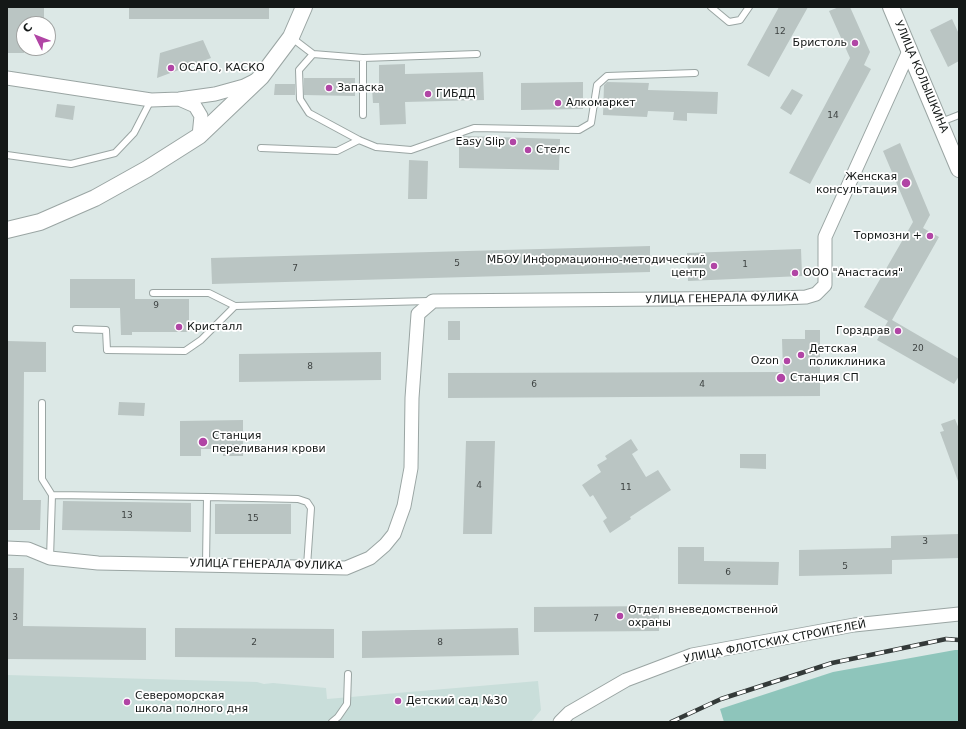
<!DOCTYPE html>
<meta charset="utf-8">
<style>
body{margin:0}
#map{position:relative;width:966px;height:729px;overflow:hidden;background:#dce8e6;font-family:"DejaVu Sans",sans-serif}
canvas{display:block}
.frame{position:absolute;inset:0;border:8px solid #141817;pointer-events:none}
.north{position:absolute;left:16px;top:16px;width:40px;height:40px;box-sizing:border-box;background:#fff;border:1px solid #a1a3a2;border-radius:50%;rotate:313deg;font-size:11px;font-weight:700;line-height:16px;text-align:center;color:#141817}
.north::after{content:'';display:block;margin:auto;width:14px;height:18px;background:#b145a5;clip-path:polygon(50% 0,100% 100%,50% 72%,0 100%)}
</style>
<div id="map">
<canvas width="966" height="729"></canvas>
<div class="frame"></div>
<div class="north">С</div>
</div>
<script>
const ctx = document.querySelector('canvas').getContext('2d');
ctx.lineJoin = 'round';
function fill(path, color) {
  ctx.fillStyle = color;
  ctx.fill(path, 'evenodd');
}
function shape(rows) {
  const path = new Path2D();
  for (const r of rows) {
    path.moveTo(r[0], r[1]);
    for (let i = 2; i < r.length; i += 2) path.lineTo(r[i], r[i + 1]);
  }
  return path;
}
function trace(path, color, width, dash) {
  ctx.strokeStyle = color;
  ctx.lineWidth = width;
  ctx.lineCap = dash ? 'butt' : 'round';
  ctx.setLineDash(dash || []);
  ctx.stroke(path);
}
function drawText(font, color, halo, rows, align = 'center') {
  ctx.font = font + ' "DejaVu Sans",sans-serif';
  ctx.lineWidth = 3.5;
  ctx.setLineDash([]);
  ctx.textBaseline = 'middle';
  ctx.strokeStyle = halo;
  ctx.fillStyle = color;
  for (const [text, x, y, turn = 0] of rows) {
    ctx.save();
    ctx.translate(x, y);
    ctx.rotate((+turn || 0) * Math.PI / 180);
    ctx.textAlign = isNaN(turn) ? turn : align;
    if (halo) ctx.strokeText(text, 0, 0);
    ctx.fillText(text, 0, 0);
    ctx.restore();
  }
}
const built = shape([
 [7,675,257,682,264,684,273,683,326,688,327,699,538,681,541,710,531,722,7,722]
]);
const green = shape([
 [955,650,959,650,959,722,724,722,720,709,833,672]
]);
const building = shape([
 [7,7,44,7,44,24,24,24,24,53,7,53],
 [129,7,269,7,269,19,129,19],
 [779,7,808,7,769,77,747,65],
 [839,7,850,7,870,52,864,65,871,69,810,184,789,173,850,58,829,11],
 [952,19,959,34,959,61,948,67,930,30],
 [203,40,211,58,157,78,160,53],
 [405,64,405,74,483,72,484,100,405,102,406,124,380,125,379,103,373,103,372,88,379,87,379,65],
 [304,78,355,78,355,96,304,95],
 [583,82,583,109,521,110,521,83],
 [607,82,649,83,648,90,718,92,717,114,687,113,687,121,673,120,674,112,648,111,647,117,603,115,604,85],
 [275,84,295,84,295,95,274,95],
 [792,89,803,95,791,115,780,108],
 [57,104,75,106,73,120,55,117],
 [464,136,560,139,559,170,459,168,459,138],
 [900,143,930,215,923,228,939,237,892,320,959,359,959,376,954,384,877,340,888,321,864,307,913,222,883,151],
 [409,160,428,161,427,199,408,199],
 [650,246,650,272,212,284,211,258],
 [801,249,802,276,688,281,687,253],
 [70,279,135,279,135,299,189,299,189,332,132,332,132,335,121,335,120,308,70,308],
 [448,321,460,321,460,340,448,340],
 [805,330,820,330,820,396,448,398,448,373,783,372,782,339,805,339],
 [7,341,46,342,46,372,24,372,23,500,41,500,40,530,7,530],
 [381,352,381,380,239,382,239,354],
 [119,402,145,403,144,416,118,415],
 [955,419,959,429,958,481,940,432,944,431,941,424],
 [243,420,243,456,223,456,223,449,201,449,201,456,180,456,180,421],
 [631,439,638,450,632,454,646,477,658,470,671,490,630,517,631,519,610,533,603,521,607,518,593,495,590,497,582,485,601,472,597,465,607,459,605,456],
 [466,441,495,441,492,534,463,534],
 [740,454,766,454,766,469,740,468],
 [63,501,191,503,191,532,62,530],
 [215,504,291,504,291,534,215,534],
 [959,534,959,558,892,560,892,574,799,576,799,550,891,548,891,536],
 [678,547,704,547,704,561,779,562,778,585,678,584],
 [7,568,24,568,23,626,146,628,146,660,7,659],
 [659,606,659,631,534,632,534,607],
 [175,628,334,629,334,658,175,657],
 [518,628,519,655,362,658,362,631]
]);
const service = shape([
 [711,7,729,22,740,20,749,7],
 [292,38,313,54],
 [363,58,313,54,299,70,300,99,309,113,359,140,376,147,411,150,474,128,579,130,591,123,597,85,607,76,695,73],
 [363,115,363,58,477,54],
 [941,122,959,115],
 [261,148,337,151,359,140],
 [7,155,71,164,115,153,134,133,151,100],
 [153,293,209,293,235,306],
 [76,329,106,330,107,350,185,351,201,340,235,306,429,301],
 [42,403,42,479,52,495,207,497,206,564],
 [207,497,298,499,307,502,311,508,307,566],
 [50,558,52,495],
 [332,722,338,717,347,704,348,674]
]);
const minor = shape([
 [7,78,151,100,179,99,215,94,244,86,254,81],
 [179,99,195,106,201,116,199,136],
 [7,548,28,549,50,558,98,563,346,568,370,558,385,545,394,534,404,506,411,468,412,398,418,314,433,301,781,298,806,297,816,294,825,285,825,237,910,49],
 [560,722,569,713,626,680,692,655,854,625,959,614]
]);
const tertiary = shape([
 [891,7,959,169],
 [7,230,40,222,95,198,147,169,199,136,261,77,291,37,304,7]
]);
const rail = shape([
 [671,722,721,699,832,663,946,639,959,640]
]);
const markers = [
 [855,43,4,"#b145a5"],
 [171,68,4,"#b145a5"],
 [329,88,4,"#b145a5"],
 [428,94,4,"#b145a5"],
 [558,103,4,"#b145a5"],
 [513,142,4,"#b145a5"],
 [528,150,4,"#b145a5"],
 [906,183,5,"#b145a5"],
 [930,236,4,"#b145a5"],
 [714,266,4,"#b145a5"],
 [795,273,4,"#b145a5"],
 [179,327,4,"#b145a5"],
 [898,331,4,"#b145a5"],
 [801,355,4,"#b145a5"],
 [787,361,4,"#b145a5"],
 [781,378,5,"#b145a5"],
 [203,442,5,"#b145a5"],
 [620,616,4,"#b145a5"],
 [398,701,4,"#b145a5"],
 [127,702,4,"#b145a5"]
];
const numberNames = [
 ["12",780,32],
 ["14",833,116],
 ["5",457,264],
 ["1",745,265],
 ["7",295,269],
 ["9",156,306],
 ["20",918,349],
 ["8",310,367],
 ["6",534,385],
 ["4",702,385],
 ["4",479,486],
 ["11",626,488],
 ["13",127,516],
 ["15",253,519],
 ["3",925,542],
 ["5",845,567],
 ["6",728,573],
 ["3",15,618],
 ["7",596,619],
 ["2",254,643],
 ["8",440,643]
];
const poiNames = [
 ["Бристоль",847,43,"right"],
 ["ОСАГО, КАСКО",179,68],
 ["Запаска",337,88],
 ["ГИБДД",436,94],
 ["Алкомаркет",566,103],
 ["Easy Slip",505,142,"right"],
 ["Стелс",536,150],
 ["Женская",897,177,"right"],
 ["консультация",897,190,"right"],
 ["Тормозни +",922,236,"right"],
 ["МБОУ Информационно-методический",706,260,"right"],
 ["центр",706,273,"right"],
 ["ООО \"Анастасия\"",803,273],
 ["Кристалл",187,327],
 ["Горздрав",890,331,"right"],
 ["Детская",809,349],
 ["поликлиника",809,362],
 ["Ozon",779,361,"right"],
 ["Станция СП",790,378],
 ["Станция",212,436],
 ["переливания крови",212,449],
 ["Отдел вневедомственной",628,610],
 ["охраны",628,623],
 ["Североморская",135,696],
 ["школа полного дня",135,709],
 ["Детский сад №30",406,701]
];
const streetNames = [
 ["УЛИЦА КОЛЫШКИНА",921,77,67],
 ["УЛИЦА ГЕНЕРАЛА ФУЛИКА",722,299,-1],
 ["УЛИЦА ГЕНЕРАЛА ФУЛИКА",266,565,1],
 ["УЛИЦА ФЛОТСКИХ СТРОИТЕЛЕЙ",775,642,-11]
];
fill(built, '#c9deda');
fill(green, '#8ec5bb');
fill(building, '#bac5c3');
trace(service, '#9aa5a3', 8);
trace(minor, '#9aa5a3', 15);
trace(tertiary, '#9aa5a3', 18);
trace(service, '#fff', 6);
trace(minor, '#fff', 13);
trace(tertiary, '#fff', 16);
trace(rail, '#343a39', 4.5);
trace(rail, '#fff', 3, [9]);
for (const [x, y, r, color] of markers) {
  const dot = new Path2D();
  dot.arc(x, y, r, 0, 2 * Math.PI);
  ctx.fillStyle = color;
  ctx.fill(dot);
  trace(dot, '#fff', 1.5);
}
drawText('9px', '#3e4342', null, numberNames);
drawText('11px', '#141817', '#fff', poiNames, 'left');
drawText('11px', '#141817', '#fff', streetNames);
</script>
